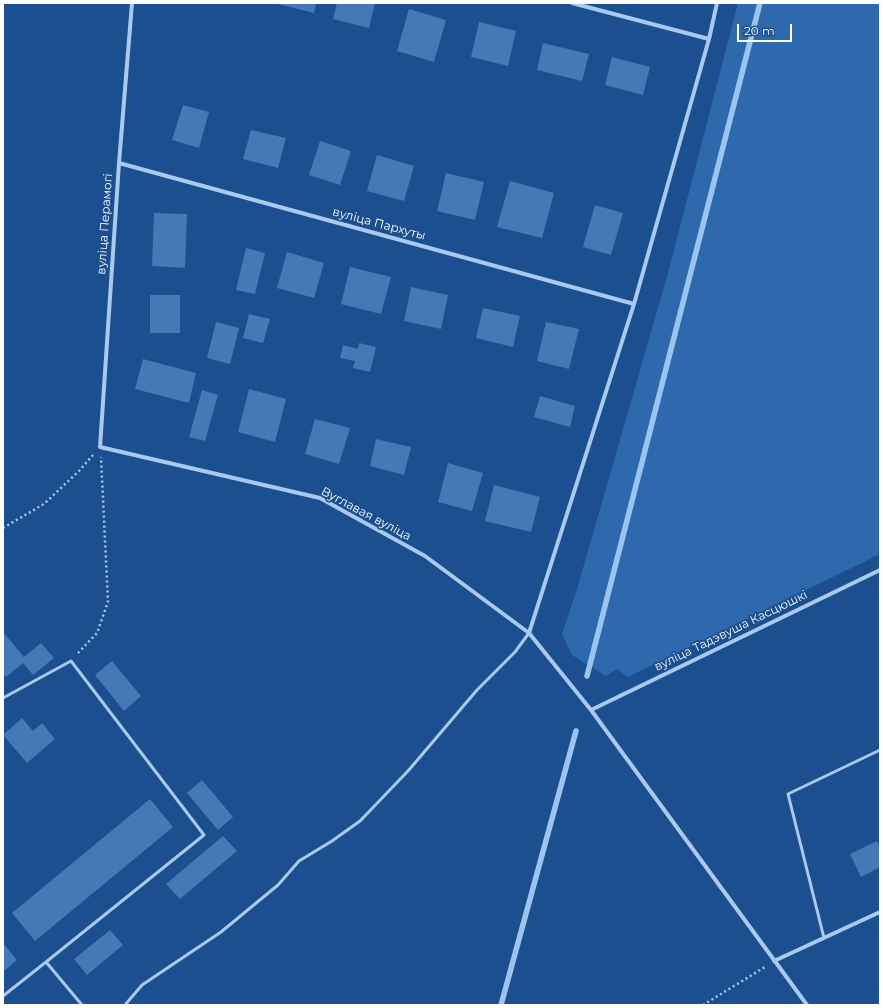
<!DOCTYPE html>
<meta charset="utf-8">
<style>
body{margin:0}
#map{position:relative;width:883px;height:1008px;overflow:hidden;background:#1b4f8f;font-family:Montserrat,sans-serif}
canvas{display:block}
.frame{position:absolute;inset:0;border:4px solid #fff;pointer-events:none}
.scale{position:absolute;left:737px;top:24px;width:55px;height:18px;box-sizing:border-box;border:2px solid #fff;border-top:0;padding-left:5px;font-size:12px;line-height:14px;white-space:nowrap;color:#fff;-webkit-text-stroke:3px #1b4f8f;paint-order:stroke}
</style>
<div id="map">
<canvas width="883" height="1008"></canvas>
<div class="frame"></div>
<div class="scale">20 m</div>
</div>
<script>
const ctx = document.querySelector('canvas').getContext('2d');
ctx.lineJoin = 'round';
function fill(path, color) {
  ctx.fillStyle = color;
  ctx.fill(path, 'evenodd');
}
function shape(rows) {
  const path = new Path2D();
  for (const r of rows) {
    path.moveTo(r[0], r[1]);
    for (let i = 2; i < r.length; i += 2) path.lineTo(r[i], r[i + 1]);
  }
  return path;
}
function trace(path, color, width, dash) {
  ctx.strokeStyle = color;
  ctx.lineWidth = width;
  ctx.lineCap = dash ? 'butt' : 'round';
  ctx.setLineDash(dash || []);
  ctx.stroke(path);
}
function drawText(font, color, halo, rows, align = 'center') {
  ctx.font = font + ' Montserrat,sans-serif';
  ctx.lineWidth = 3.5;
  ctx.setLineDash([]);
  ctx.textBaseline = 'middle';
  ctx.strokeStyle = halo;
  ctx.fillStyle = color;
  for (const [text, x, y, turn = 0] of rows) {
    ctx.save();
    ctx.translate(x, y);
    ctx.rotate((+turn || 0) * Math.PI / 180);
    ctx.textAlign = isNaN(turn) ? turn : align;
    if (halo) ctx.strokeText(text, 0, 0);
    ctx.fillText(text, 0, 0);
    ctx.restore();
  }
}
const green = shape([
 [738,3,880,3,880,554,628,677,617,669,606,676,572,655,562,634,577,589,668,273]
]);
const stream = shape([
 [587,676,760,3],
 [501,1005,576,731]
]);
const building = shape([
 [274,3,316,3,314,13],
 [337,3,375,3,369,28,333,19],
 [409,9,446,20,434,62,397,51],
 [479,22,516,31,508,66,471,57],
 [543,43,589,54,582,81,537,70],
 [612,57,650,67,643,95,605,85],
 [183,105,209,112,199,148,172,140],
 [251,130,286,138,278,168,243,159],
 [320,141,351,151,340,185,309,175],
 [377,155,414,166,404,201,367,191],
 [446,173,484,182,475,220,437,211],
 [510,181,554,193,542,238,497,227],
 [595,205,623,213,611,255,583,247],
 [154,213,187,214,185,268,152,266],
 [246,248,265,253,255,294,236,290],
 [287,252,324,263,314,298,277,288],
 [350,267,391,277,381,314,341,304],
 [411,287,448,295,441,329,404,321],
 [150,295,180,295,180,333,150,333],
 [483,308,520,316,513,347,476,338],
 [249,314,270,319,263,343,243,338],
 [216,322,239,328,230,364,207,358],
 [546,322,579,329,569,369,537,361],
 [359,343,376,347,370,372,353,368,355,361,340,358,343,345,358,349],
 [143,359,196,373,189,403,135,389],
 [249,389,286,399,275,442,238,432],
 [202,390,218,395,205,441,189,437],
 [540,396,575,406,570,427,534,417],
 [315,419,350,428,339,464,305,454],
 [376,439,411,447,404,475,370,466],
 [448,463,483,473,472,511,438,502],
 [494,485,540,497,531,532,485,521],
 [3,632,24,657,41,643,54,658,33,675,23,663,6,677,3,674],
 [112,661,141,696,124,711,95,675],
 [22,718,33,731,42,723,55,739,27,763,3,735],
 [202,780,233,817,218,830,187,793],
 [150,799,173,827,35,941,12,913],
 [223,836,237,851,180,899,166,884],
 [877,841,880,846,880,867,861,877,850,854],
 [110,930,123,945,87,975,74,959],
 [3,943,17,960,3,972]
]);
const path = shape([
 [3,528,44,504,79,471,93,455],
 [78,653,97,633,108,602,101,457],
 [703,1005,765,967]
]);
const lane = shape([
 [3,698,71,661,204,835,46,962,82,1005],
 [824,938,788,794,880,750],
 [3,996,46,962],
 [125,1005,142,985,221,932,278,885,299,861,332,841,360,821,408,771,477,690,515,652,529,633]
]);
const street = shape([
 [132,3,119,163,100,447,320,498,425,556,529,633,591,710,807,1005],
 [572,3,709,39],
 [119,163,634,304],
 [529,633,634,304,709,39,717,3],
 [591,710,880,570],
 [774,961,880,912]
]);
const streetNames = [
 ["вуліца Перамогі",105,224,-86],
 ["вуліца Пархуты",379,224,15],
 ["Вуглавая вуліца",366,514,28],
 ["вуліца Тадэвуша Касцюшкі",731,631,-26]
];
fill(green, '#2e69ad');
trace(stream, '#9cc4f0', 5.5);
fill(building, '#4478b7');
trace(path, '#a9c9ee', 2.5, [2, 3]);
trace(lane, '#a9c9ee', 3);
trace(street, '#a9c9ee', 4);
drawText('12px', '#fff', '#1b4f8f', streetNames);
</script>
